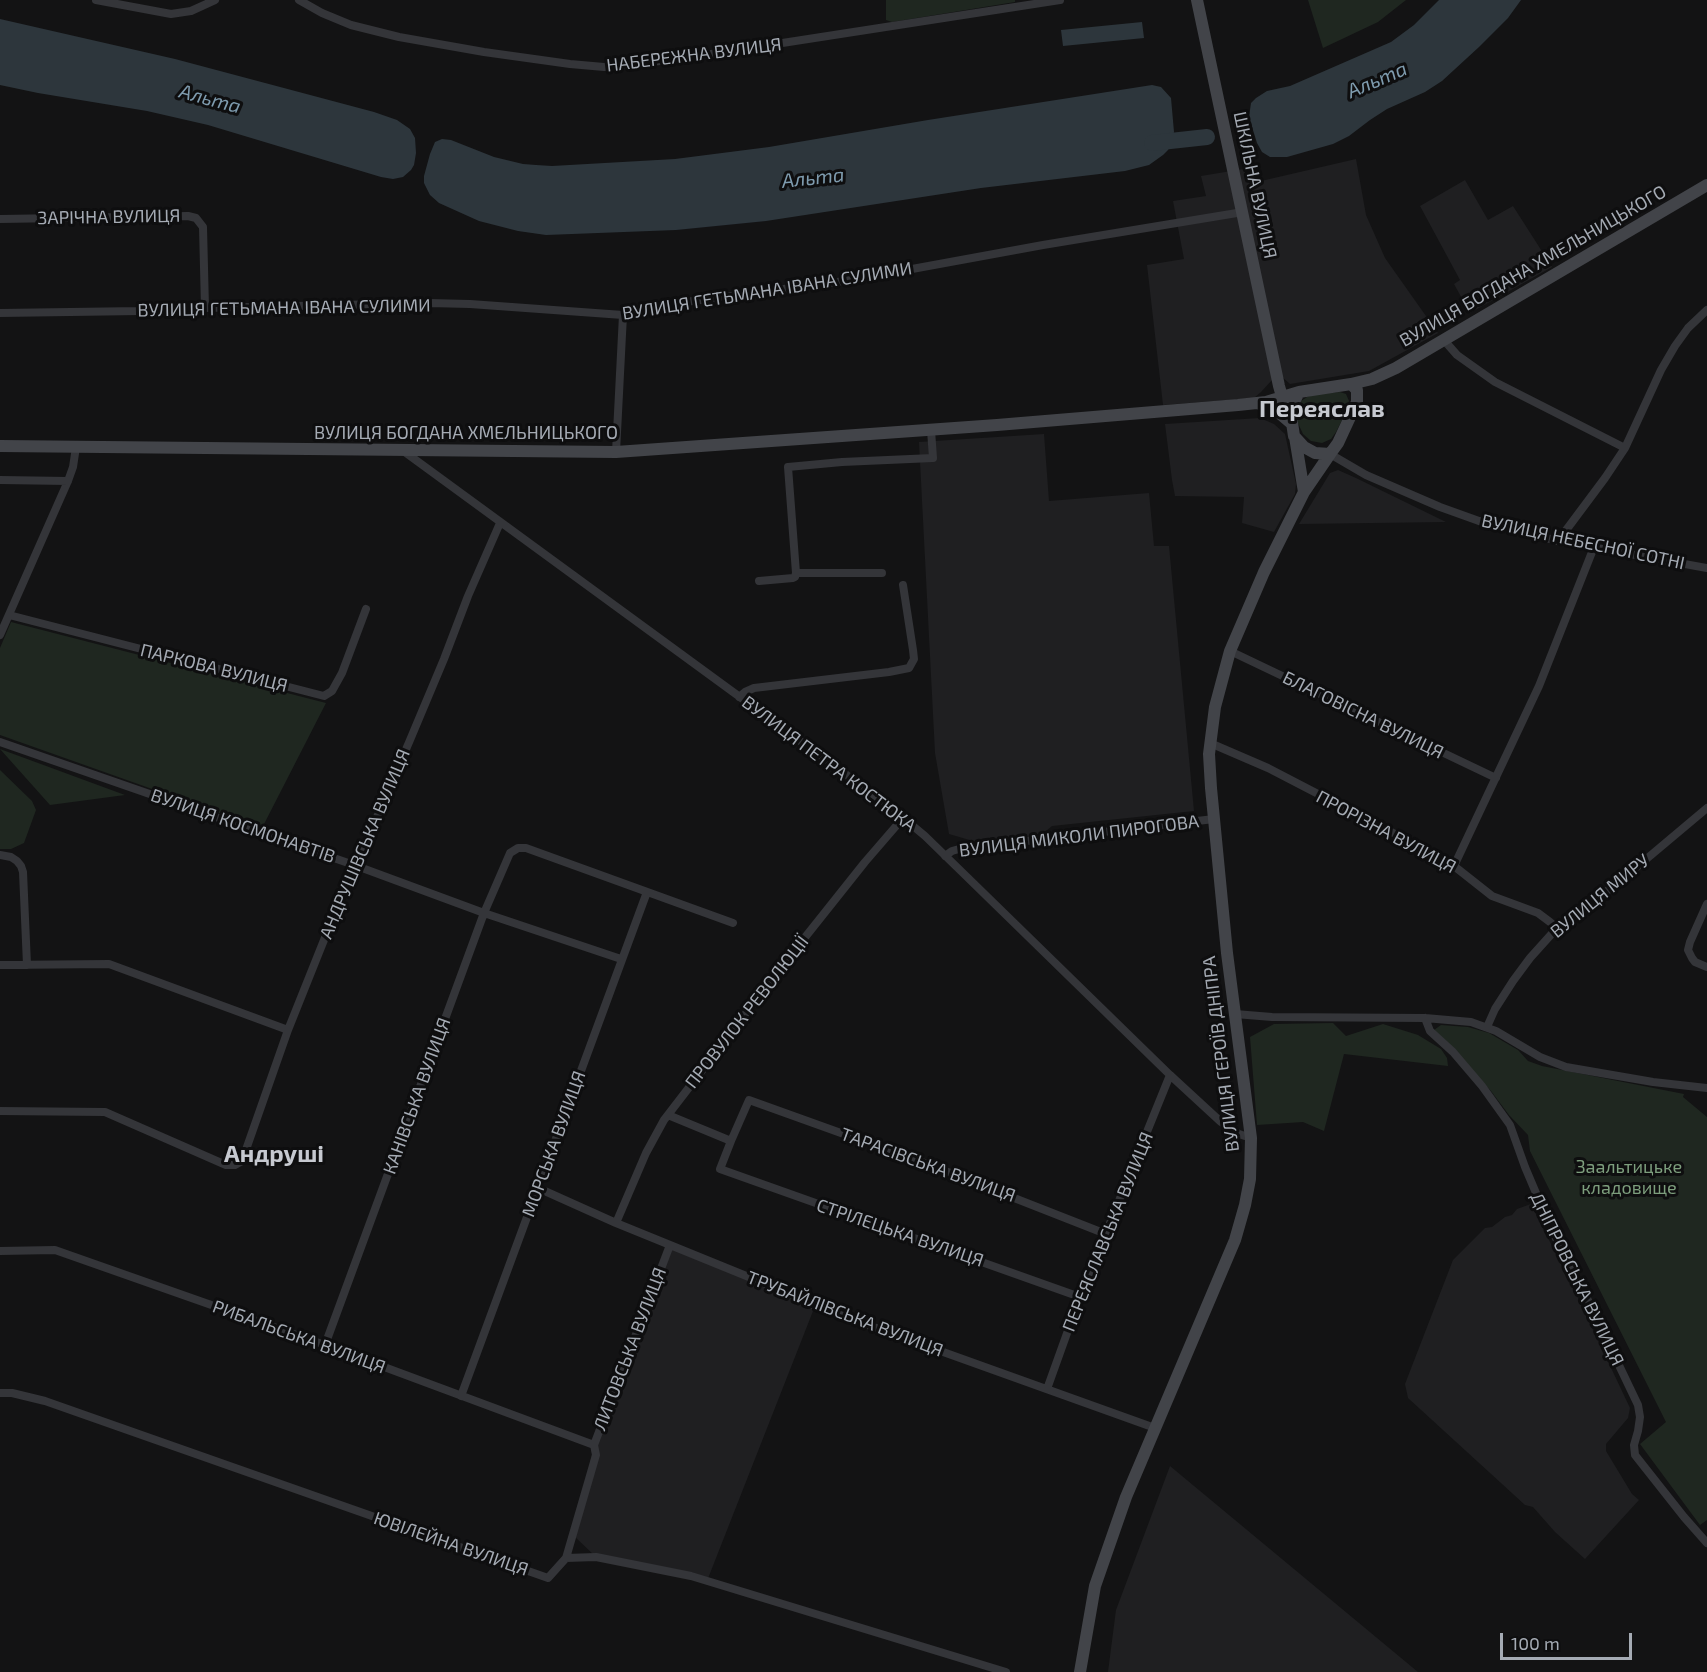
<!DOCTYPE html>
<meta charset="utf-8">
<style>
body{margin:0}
#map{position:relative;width:1707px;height:1672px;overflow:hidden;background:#131314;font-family:"Exo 2",sans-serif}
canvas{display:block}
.scale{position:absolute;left:1500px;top:1633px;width:132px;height:27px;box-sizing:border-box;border:3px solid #a5abb4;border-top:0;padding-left:8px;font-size:18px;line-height:21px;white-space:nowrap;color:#a5abb4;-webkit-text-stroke:4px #0e0e0f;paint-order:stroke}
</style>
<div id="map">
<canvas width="1707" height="1672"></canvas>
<div class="scale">100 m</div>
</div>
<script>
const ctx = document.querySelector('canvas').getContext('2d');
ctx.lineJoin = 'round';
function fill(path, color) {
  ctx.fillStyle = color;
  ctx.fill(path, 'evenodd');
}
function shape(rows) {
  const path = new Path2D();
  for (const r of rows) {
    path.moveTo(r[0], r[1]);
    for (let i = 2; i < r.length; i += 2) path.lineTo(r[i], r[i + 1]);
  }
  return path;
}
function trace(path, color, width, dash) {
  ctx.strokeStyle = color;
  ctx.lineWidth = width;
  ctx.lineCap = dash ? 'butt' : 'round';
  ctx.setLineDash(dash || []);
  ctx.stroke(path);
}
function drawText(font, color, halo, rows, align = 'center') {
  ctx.font = font + ' "Exo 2",sans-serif';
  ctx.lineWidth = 6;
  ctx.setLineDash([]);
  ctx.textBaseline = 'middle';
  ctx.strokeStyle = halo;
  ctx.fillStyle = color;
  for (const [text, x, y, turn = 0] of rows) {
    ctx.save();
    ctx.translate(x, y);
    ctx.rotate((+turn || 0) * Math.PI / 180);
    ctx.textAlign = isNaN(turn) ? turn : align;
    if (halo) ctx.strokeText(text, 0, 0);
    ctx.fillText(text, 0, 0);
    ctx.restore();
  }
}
const built = shape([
 [1356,159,1366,215,1385,258,1438,333,1369,371,1290,384,1281,376,1272,380,1261,392,1254,398,1163,405,1147,265,1184,259,1173,201,1206,196,1201,176,1255,167,1261,181],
 [1465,180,1488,220,1513,206,1552,267,1470,313,1454,284,1460,280,1420,206],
 [1260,418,1274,424,1285,434,1296,484,1295,494,1274,532,1242,523,1244,497,1175,496,1172,480,1165,424],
 [1044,434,1049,501,1149,493,1154,546,1169,546,1194,811,1052,826,1040,836,973,841,949,834,935,753,919,442],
 [1338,470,1356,478,1446,522,1299,524,1330,473],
 [1531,1204,1578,1298,1630,1408,1628,1418,1606,1444,1606,1451,1632,1494,1639,1500,1585,1559,1555,1532,1533,1507,1525,1505,1408,1398,1405,1384,1453,1260,1485,1228,1492,1227,1505,1217,1512,1215,1517,1209],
 [670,1245,815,1306,707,1581,596,1557,573,1535,594,1445],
 [1170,1466,1418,1672,1108,1672,1116,1610]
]);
const green = shape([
 [886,0,1015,0,1015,2,892,22,886,20],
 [1308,0,1406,0,1378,22,1323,48],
 [1340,392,1346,394,1349,401,1346,412,1336,432,1331,439,1322,443,1311,441,1303,434,1297,421,1296,411,1301,401,1307,397,1317,394],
 [11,622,326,703,262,828,0,735,0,648],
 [0,749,125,795,50,805],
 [0,770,32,801,36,810,24,843,11,849,0,849],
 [1333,1023,1346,1036,1383,1024,1418,1035,1441,1049,1447,1058,1448,1066,1344,1054,1324,1131,1303,1122,1257,1125,1250,1037,1274,1024],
 [1441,1025,1468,1027,1489,1033,1518,1050,1528,1061,1542,1066,1684,1094,1683,1097,1707,1117,1707,1520,1700,1525,1640,1444,1666,1422,1530,1151,1528,1135,1509,1115,1491,1091,1434,1030]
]);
const water = shape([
 [1439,0,1521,0,1508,18,1479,47,1442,81,1425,92,1387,109,1370,120,1349,136,1333,144,1287,157,1270,157,1262,152,1257,143,1249,117,1251,103,1256,98,1267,91,1290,86,1391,42,1414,25],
 [0,19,175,59,374,112,397,120,410,129,415,138,416,153,414,165,411,170,403,177,393,179,381,177,208,125,147,111,38,93,0,85],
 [1142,22,1144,38,1063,46,1061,30],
 [1152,85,1161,87,1171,98,1174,132,1171,145,1168,150,1163,155,1149,165,1125,171,981,188,766,221,676,230,546,235,518,231,479,221,439,203,430,195,424,183,424,176,430,154,435,142,442,139,451,140,494,157,523,164,536,165,552,166,675,159,769,147,928,120]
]);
const river = shape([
 [1152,143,1207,137]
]);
const street = shape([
 [96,0,171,14,191,11,215,0],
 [299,0,322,13,351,25,399,37,484,52,570,64,604,67,679,59,1060,0],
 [0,219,188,216,196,218,203,227,205,308],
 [0,313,140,311,205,308,429,303,470,304,623,315,640,308,852,280,1043,245,1243,212],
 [1443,339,1457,355,1495,382,1625,448],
 [402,450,889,806,925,836,964,874,1170,1075,1221,1122,1239,1134,1251,1138],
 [616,452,623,315],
 [1330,454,1366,475,1440,507,1479,521,1558,541,1707,568],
 [0,480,68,481],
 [1558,541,1605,478,1625,448,1661,370,1675,346,1688,328,1707,310],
 [796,573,788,467,842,462,933,458,931,430],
 [759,581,793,578,795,577,796,573,882,573],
 [9,615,324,696,332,691,342,673,366,609],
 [0,635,68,481,73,467,76,447],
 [1230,651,1496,778],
 [739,697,745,692,754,688,889,672,909,668,914,659,913,650,903,585],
 [0,742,354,865,484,913,621,959],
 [1210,743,1268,768,1424,849,1454,866,1492,896,1538,913,1550,922,1557,928],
 [0,855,11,857,17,861,21,866,23,872,27,965],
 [945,856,952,851,959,849,1214,819],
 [1454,866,1539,686,1594,547],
 [1707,904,1690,942,1688,950,1692,958,1695,962,1707,967],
 [0,965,109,964,288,1030],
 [1235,1014,1272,1017,1425,1018,1471,1022,1496,1031,1540,1057,1566,1067,1653,1082,1707,1088],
 [1425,1018,1430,1031,1453,1052,1482,1086,1510,1125,1525,1167,1547,1219,1568,1264,1584,1292,1638,1405,1640,1417,1638,1431,1634,1445,1635,1455,1684,1517,1707,1543],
 [1487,1027,1495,1009,1513,981,1530,958,1557,928,1619,882,1707,808],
 [0,1111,105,1112,226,1165,235,1165,242,1161,288,1030,354,865,365,845,410,740,444,659,468,596,500,523],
 [668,1115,731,1141],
 [538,1188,616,1223,766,1284,815,1306,1155,1428],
 [616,1223,646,1153,664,1120,787,960,865,862,903,818],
 [0,1251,55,1250,325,1345,594,1445],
 [1080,1297,720,1169,731,1141,749,1100,930,1165,1106,1234],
 [325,1345,484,913,510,853,518,848,526,848,733,923],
 [1047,1389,1080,1297,1170,1075],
 [0,1393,12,1393,45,1401,548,1578,566,1558,596,1557,691,1576,1006,1672],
 [461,1396,647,892],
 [566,1558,596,1455,594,1445,670,1245]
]);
const secondary = shape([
 [1197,0,1279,386,1284,404],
 [1351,384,1372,379,1396,368,1707,185],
 [1260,404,1278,412,1292,424],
 [1295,437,1304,492],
 [0,446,616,452,997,425,1238,405,1266,402,1299,392],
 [1080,1672,1095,1586,1126,1497,1235,1240,1245,1205,1250,1179,1251,1138,1227,953,1211,788,1209,754,1215,707,1230,651,1264,572,1304,492,1330,454,1338,443,1357,402,1357,390,1351,384,1299,392,1292,406,1291,416,1294,436,1304,447,1315,453,1330,454]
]);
const streetNames = [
 ["НАБЕРЕЖНА ВУЛИЦЯ",694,55,-7],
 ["ШКІЛЬНА ВУЛИЦЯ",1255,185,78],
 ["ЗАРІЧНА ВУЛИЦЯ",109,217,-1],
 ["ВУЛИЦЯ БОГДАНА ХМЕЛЬНИЦЬКОГО",1533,266,-30],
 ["ВУЛИЦЯ ГЕТЬМАНА ІВАНА СУЛИМИ",767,291,-9],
 ["ВУЛИЦЯ ГЕТЬМАНА ІВАНА СУЛИМИ",284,308,-1],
 ["ВУЛИЦЯ БОГДАНА ХМЕЛЬНИЦЬКОГО",466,433],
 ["ВУЛИЦЯ НЕБЕСНОЇ СОТНІ",1583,542,12],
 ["ПАРКОВА ВУЛИЦЯ",214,668,14],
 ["БЛАГОВІСНА ВУЛИЦЯ",1363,715,26],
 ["ВУЛИЦЯ ПЕТРА КОСТЮКА",829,764,37],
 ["ВУЛИЦЯ КОСМОНАВТІВ",243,826,19],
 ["ПРОРІЗНА ВУЛИЦЯ",1386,832,28],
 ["ВУЛИЦЯ МИКОЛИ ПИРОГОВА",1079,836,-7],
 ["АНДРУШІВСЬКА ВУЛИЦЯ",365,844,-67],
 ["ВУЛИЦЯ МИРУ",1600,896,-39],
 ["ПРОВУЛОК РЕВОЛЮЦІЇ",747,1012,-52],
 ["ВУЛИЦЯ ГЕРОЇВ ДНІПРА",1221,1054,-97],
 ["КАНІВСЬКА ВУЛИЦЯ",417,1096,-70],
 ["МОРСЬКА ВУЛИЦЯ",554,1144,-70],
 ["ТАРАСІВСЬКА ВУЛИЦЯ",928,1165,20],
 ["ПЕРЕЯСЛАВСЬКА ВУЛИЦЯ",1108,1232,-68],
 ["СТРІЛЕЦЬКА ВУЛИЦЯ",900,1233,19],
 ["ДНІПРОВСЬКА ВУЛИЦЯ",1577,1279,64],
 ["ТРУБАЙЛІВСЬКА ВУЛИЦЯ",845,1314,21],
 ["РИБАЛЬСЬКА ВУЛИЦЯ",299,1337,20],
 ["ЛИТОВСЬКА ВУЛИЦЯ",630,1349,-69],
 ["ЮВІЛЕЙНА ВУЛИЦЯ",451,1544,19]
];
const parkNames = [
 ["Заальтицьке",1629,1167],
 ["кладовище",1629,1188]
];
const waterNames = [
 ["Альта",1377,80,-23],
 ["Альта",210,99,15],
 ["Альта",813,178,-6]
];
const districtNames = [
 ["Переяслав",1322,409],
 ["Андруші",274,1154]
];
fill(built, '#1f1f21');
fill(green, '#1f2720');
fill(water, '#2d363c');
trace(river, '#2d363c', 16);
trace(street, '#343539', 8);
trace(secondary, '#424449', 12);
drawText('18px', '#a5abb4', '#0e0e0f', streetNames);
drawText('18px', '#7d9e7d', '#0e0e0f', parkNames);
drawText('italic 20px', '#7e9bae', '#0e0e0f', waterNames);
drawText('bold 24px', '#c6c9d0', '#0e0e0f', districtNames);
</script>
